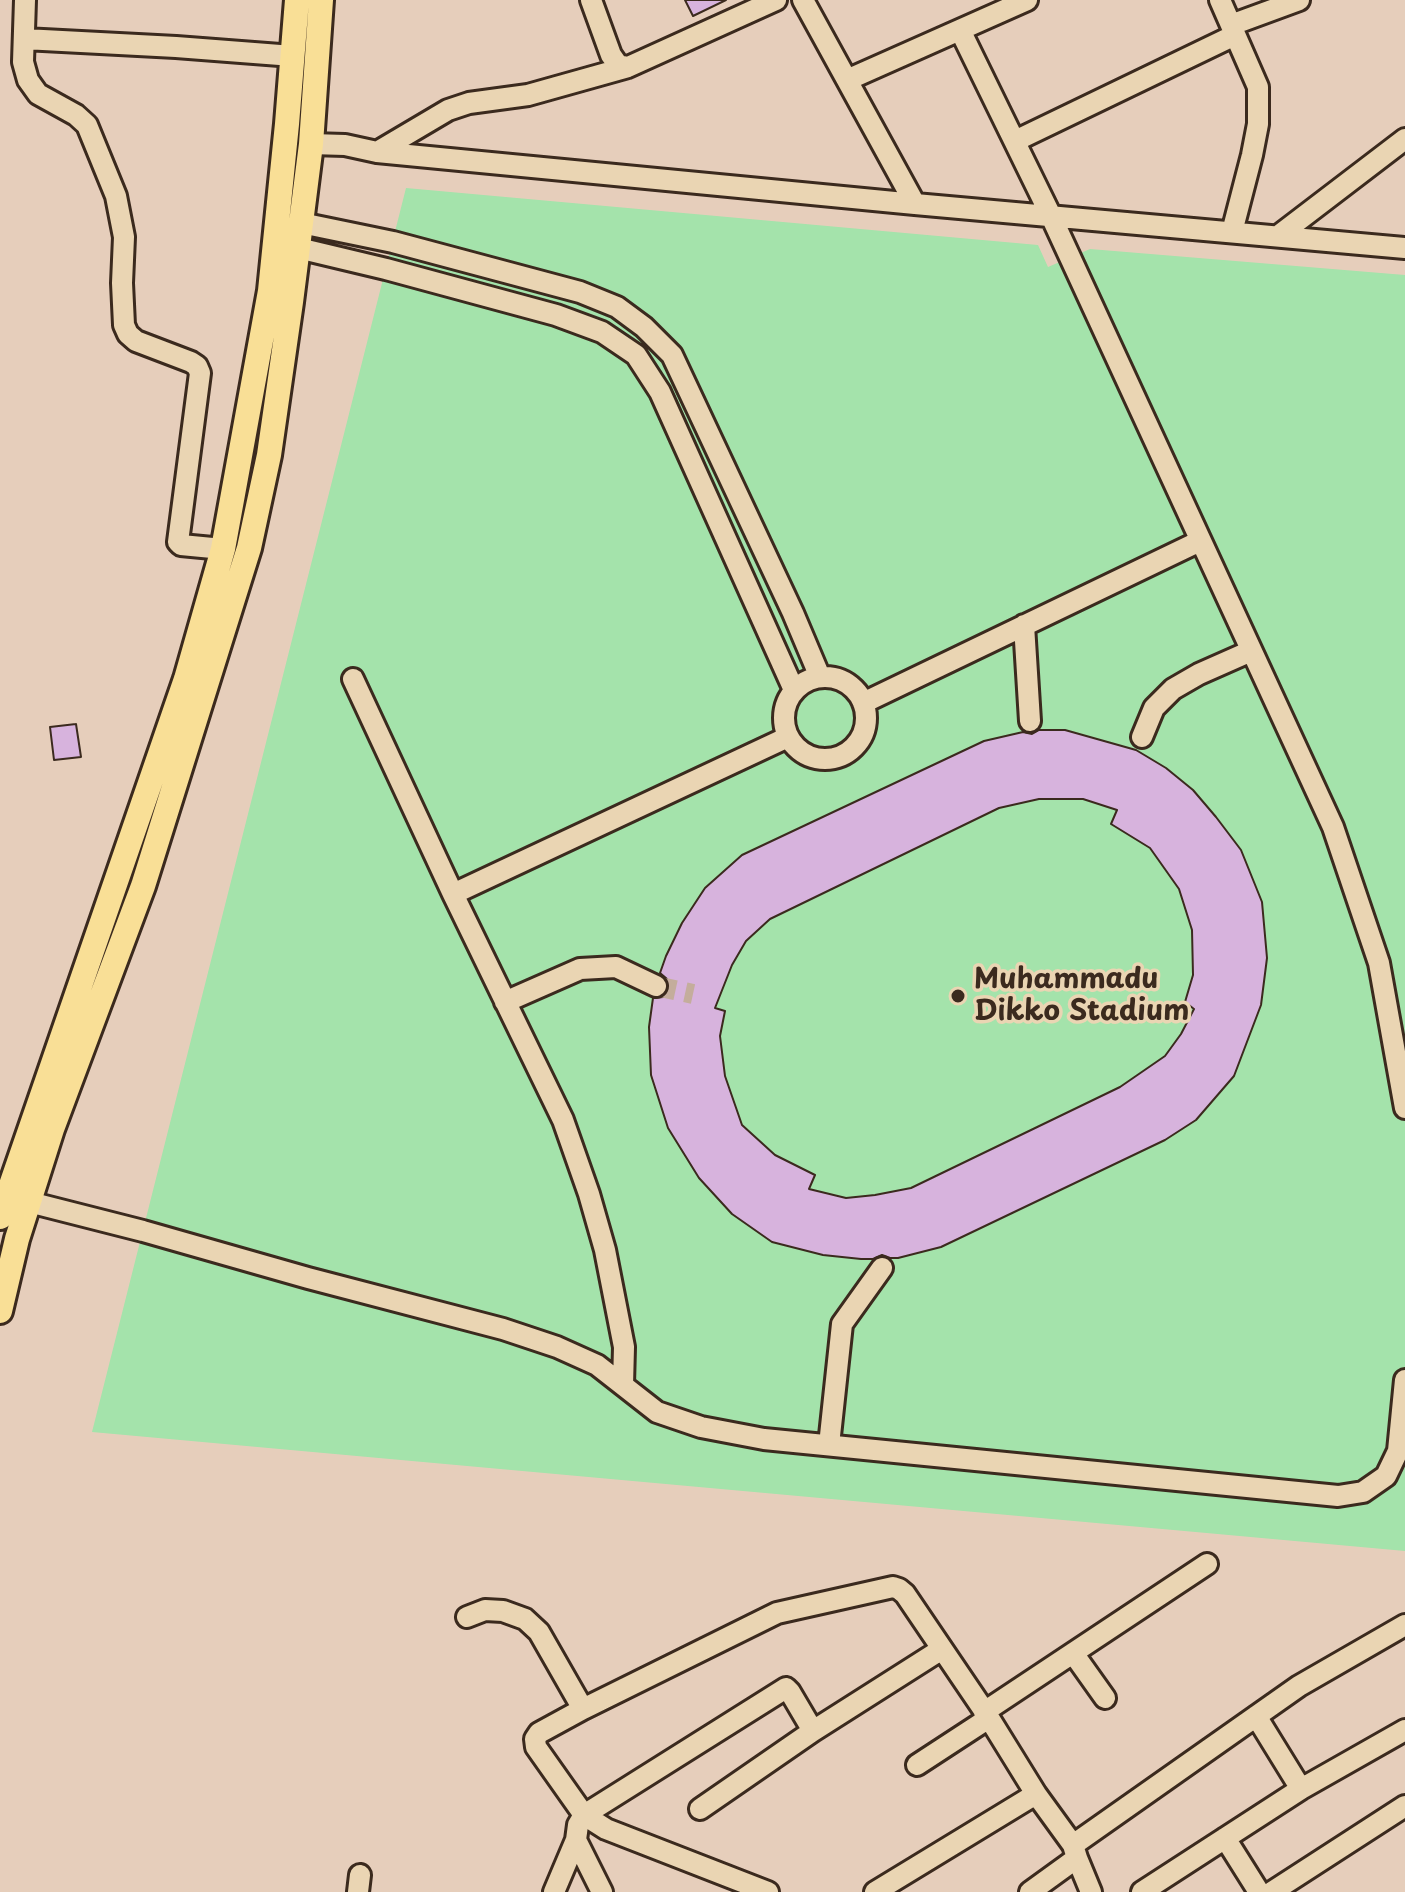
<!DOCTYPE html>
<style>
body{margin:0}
canvas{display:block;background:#e6cebb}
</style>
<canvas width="1405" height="1892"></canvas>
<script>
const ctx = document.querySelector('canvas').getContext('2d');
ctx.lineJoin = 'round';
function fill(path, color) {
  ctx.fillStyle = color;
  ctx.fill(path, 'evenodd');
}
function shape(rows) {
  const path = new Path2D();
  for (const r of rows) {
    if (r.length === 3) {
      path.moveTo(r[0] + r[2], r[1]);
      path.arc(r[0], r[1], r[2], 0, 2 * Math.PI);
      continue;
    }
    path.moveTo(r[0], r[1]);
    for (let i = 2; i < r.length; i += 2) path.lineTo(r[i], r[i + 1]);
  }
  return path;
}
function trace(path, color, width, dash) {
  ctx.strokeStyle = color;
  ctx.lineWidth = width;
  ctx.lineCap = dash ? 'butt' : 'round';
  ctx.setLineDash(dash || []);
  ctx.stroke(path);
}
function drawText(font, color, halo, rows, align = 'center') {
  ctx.font = font + ' "Playpen Sans",sans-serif';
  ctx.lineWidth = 7;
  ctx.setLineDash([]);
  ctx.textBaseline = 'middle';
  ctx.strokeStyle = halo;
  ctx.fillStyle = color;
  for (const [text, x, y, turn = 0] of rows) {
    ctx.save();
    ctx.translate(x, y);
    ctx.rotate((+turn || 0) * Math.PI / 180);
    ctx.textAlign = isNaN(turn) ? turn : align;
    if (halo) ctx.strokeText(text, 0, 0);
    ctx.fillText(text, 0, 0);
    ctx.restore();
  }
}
const green = shape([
 [406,188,1038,245,1048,267,1090,249,1405,275,1405,1551,92,1432]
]);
const building = shape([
 [685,0,726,0,693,16,685,0],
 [76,724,81,757,54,760,50,727,76,724],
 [1039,730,1065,730,1136,750,1166,768,1193,790,1216,817,1241,850,1262,902,1267,958,1261,1005,1234,1076,1196,1120,1165,1140,941,1247,898,1258,890,1258,882,1255,873,1259,861,1259,823,1255,772,1242,732,1214,699,1178,668,1128,651,1075,649,1027,653,998,663,997,668,991,667,979,660,973,666,956,682,923,705,888,742,855,984,741,1023,732,1032,734,1039,730],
 [1039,799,1083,799,1117,810,1111,824,1150,848,1179,889,1192,930,1193,975,1185,1002,1194,1009,1181,1034,1165,1056,1120,1087,911,1188,875,1195,846,1198,809,1189,815,1175,775,1155,742,1125,725,1076,720,1036,725,1011,715,1008,732,965,746,941,770,919,999,808,1039,799]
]);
const minorTunnel = shape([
 [656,986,693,994]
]);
const minor = shape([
 [25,0,23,62,28,80,38,94,76,115,87,125,116,196,124,237,122,283,124,325,128,334,136,341,191,362,197,366,200,373,178,542,181,545,223,549],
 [591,0,611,55,618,65,628,67],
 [803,0,915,204],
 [1220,0,1258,87,1258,124,1252,155,1232,232],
 [1231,25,1299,0],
 [960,30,1051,216,1333,827,1379,963,1405,1108],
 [24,39,176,47,293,56],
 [847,80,1027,0],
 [1015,141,1235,35],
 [311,144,345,145,377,152,915,204,1405,248],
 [377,152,448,110,469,103,528,95,628,67,776,0],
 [301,223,393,242,580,292,617,307,644,327,672,355,793,613,820,677],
 [1278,236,1405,139],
 [298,248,386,269,556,315,602,332,636,355,660,392,794,690],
 [1024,625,1030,721],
 [825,718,41],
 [353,679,453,894,563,1120,589,1194,605,1250,624,1347,623,1385],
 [863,703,1200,541],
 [1142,737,1154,708,1173,689,1199,674,1251,651],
 [453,894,788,737],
 [505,1002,580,969,616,967,656,986],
 [29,1202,143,1231,308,1278,503,1329,557,1347,597,1365,657,1412,701,1427,764,1439,1338,1496,1363,1492,1386,1476,1398,1451,1405,1380],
 [829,1445,842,1324,882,1268],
 [467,1617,485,1610,503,1611,525,1619,539,1632,583,1709],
 [1073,1653,1105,1698],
 [984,1712,1207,1564],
 [1256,1716,1301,1789],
 [917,1765,989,1718],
 [700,1809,813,1731,942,1649],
 [1225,1838,1259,1892],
 [1073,1845,1299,1686,1405,1625],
 [358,1892,360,1875],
 [554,1892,576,1840],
 [602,1892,576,1840,578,1825,584,1815,536,1747,535,1739,539,1733,583,1709,777,1613,893,1587,899,1589,905,1594,989,1718,1036,1794,1073,1845,1077,1858,1091,1892],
 [768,1892,606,1829,584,1815,786,1688,790,1692,813,1731],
 [875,1892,1036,1794],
 [1030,1892,1077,1858],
 [1142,1892,1301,1789,1405,1730],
 [1272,1892,1405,1806]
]);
const major = shape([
 [0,1217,186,679,223,549,270,291,287,124,297,0],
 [0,1311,17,1239,52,1129,143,886,249,548,269,455,291,302,311,144,321,0]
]);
const markers = [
 [958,996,8,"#3b2a1e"]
];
const poiNames = [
 ["Muhammadu",974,980],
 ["Dikko Stadium",974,1012]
];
fill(green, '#a4e3ab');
fill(building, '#d7b3dd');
trace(building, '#3b2a1e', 2);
trace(minorTunnel, '#c4ad9c', 20, [20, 10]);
trace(minor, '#3b2a1e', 26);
trace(major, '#3b2a1e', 30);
trace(minor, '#ead5b3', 20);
trace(major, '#f9df96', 24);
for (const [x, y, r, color] of markers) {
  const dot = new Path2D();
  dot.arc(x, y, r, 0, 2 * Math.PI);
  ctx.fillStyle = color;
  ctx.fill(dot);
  trace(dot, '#ead5b3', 3);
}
drawText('bold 28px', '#3b2a1e', '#ead5b3', poiNames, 'left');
</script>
